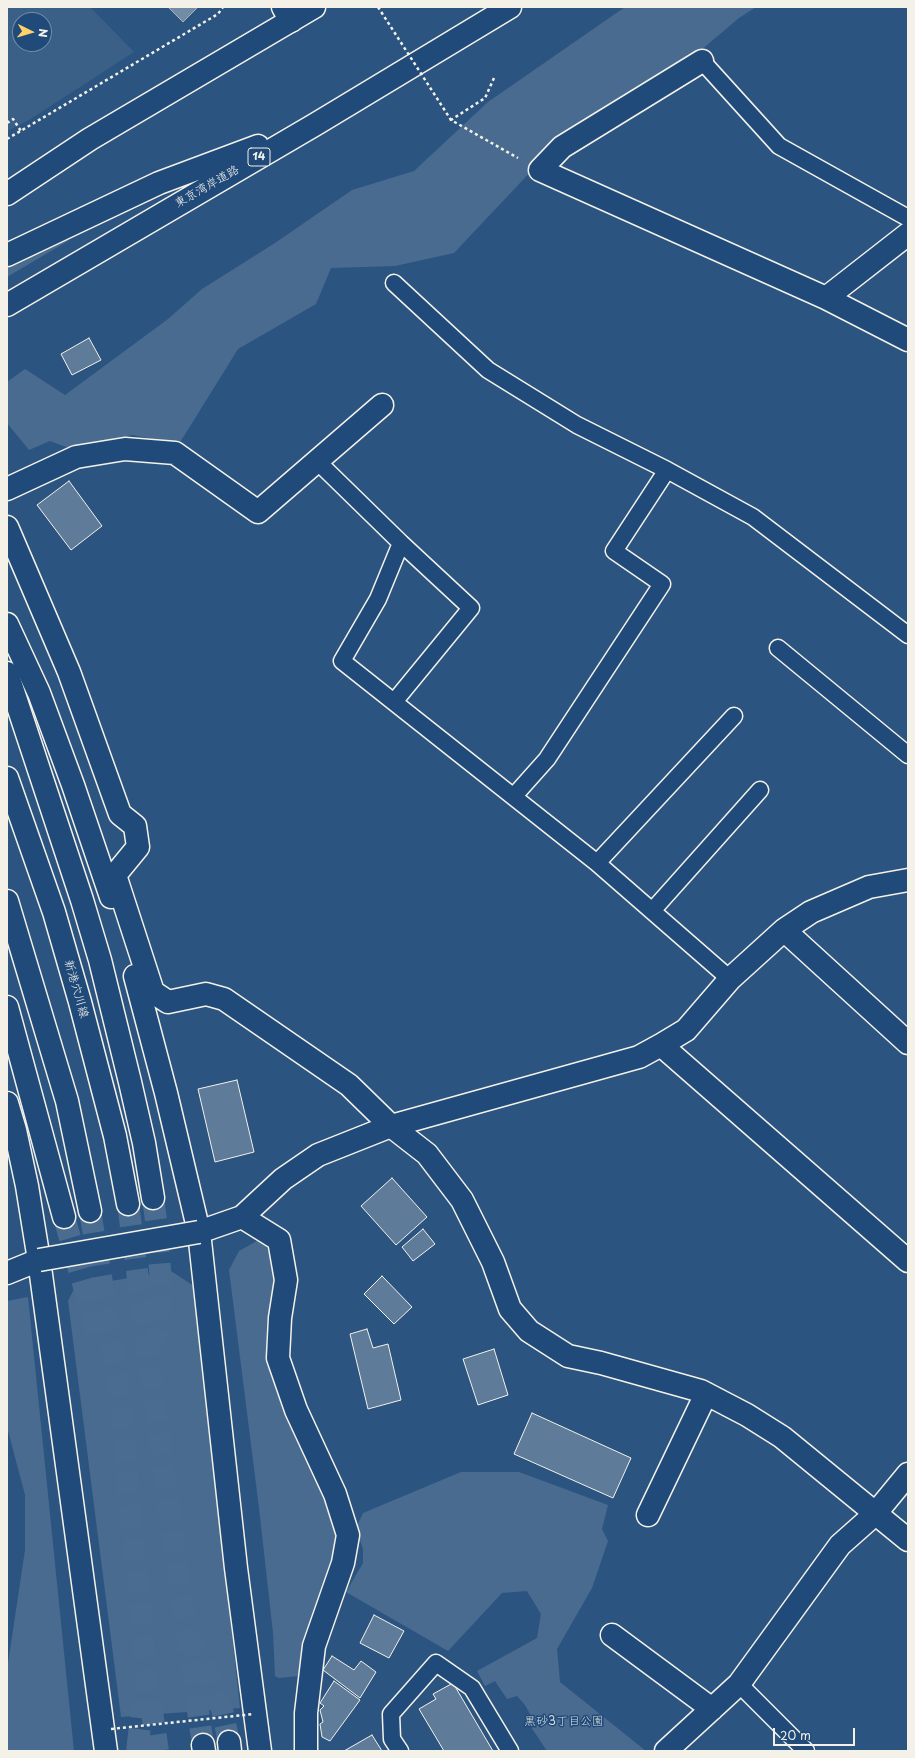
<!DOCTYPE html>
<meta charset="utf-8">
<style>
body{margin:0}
#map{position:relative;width:915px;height:1758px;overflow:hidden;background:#2c5481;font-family:"Playpen Sans",sans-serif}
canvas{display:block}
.frame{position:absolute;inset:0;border:8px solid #f4f1e8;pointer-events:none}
.north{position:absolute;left:12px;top:12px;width:40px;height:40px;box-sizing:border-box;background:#1f4a7a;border:1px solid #748da6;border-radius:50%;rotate:95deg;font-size:11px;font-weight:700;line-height:16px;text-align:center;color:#f4f1e8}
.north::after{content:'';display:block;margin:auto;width:14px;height:18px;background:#ffd166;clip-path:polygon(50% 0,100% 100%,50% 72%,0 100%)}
.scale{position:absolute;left:773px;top:1728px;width:82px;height:18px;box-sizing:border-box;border:2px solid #f4f1e8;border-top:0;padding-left:5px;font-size:12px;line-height:14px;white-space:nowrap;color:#f4f1e8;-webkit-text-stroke:3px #1f4a7a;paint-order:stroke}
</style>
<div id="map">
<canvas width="915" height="1758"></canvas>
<div class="frame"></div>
<div class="north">N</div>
<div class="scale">20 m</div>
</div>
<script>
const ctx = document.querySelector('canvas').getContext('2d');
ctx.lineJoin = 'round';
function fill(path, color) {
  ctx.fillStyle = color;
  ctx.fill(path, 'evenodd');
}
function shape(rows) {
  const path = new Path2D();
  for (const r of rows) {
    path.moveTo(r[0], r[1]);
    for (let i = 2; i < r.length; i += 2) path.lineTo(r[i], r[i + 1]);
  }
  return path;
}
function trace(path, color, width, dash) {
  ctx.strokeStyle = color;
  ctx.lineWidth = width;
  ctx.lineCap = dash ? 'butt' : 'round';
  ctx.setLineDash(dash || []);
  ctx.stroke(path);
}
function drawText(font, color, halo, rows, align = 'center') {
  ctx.font = font + ' "Playpen Sans","Klee One",sans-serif';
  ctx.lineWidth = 3;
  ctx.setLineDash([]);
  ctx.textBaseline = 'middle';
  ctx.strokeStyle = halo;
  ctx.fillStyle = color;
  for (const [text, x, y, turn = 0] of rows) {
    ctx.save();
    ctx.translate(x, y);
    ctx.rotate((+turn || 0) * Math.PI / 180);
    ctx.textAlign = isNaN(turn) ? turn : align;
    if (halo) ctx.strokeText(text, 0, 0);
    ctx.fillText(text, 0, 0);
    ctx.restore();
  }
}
const built = shape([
 [7,7,90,7,134,52,29,120,7,131],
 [20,20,44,20,44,44,20,44]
]);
const green = shape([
 [625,7,756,7,739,18,700,51,553,148,454,253,395,266,331,268,316,304,238,349,179,444,132,435,74,450,50,441,29,450,7,423,7,382,25,369,65,395,168,319,202,289,275,243,352,190,414,171,488,102],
 [64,236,69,238,68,241,7,277,7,267],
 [264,1237,274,1269,275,1284,267,1323,266,1358,274,1384,327,1501,339,1543,303,1647,299,1676,279,1678,275,1676,273,1633,259,1508,229,1270,239,1251],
 [171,1271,194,1286,240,1708,121,1717,68,1301,75,1287],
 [28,1297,74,1751,7,1751,7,1670,25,1550,25,1495,7,1427,7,1301],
 [461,1472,519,1472,608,1505,602,1529,608,1541,592,1588,557,1649,560,1682,646,1751,547,1751,531,1727,535,1723,525,1705,517,1696,507,1699,495,1681,485,1686,477,1671,537,1638,541,1614,527,1591,502,1593,448,1651,346,1592,363,1563,363,1549,356,1528,363,1513]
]);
const water = shape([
 [168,7,198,7,183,22,168,7]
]);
const building = shape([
 [89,338,101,360,72,375,61,354,89,338],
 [69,481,102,526,71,550,37,505,69,481],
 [237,1080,254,1152,215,1162,198,1089,237,1080],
 [392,1178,427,1217,396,1245,361,1206,392,1178],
 [423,1229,435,1244,413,1261,402,1247,423,1229],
 [382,1276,412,1307,394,1324,364,1294,382,1276],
 [367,1329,373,1348,388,1344,401,1400,368,1409,350,1334,367,1329],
 [494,1349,508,1395,478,1405,463,1359,494,1349],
 [532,1413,631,1458,613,1498,514,1454,532,1413],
 [374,1615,404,1631,389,1658,360,1643,374,1615],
 [332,1656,354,1670,361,1661,376,1672,360,1698,323,1670,332,1656],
 [334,1681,360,1700,330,1741,322,1737,320,1724,323,1722,320,1710,324,1706,320,1703,334,1681],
 [453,1683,493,1751,444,1751,419,1709,436,1699,433,1694,453,1683],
 [372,1735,382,1751,344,1751,372,1735]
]);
const streetTunnel = shape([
 [188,1634,212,1683,222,1709,229,1742]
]);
const secondaryTunnel = shape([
 [153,1198,156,1220,162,1294,155,1346],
 [128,1204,172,1532,203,1745],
 [90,1211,118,1379,146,1673,158,1751],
 [64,1217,99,1339],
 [137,1751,143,1701]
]);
const path = shape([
 [494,78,485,98,451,120,518,158],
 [7,123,13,119,21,131],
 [7,139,218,14,223,7]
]);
const lane = shape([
 [702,61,779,146,908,218],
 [394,283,488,370,577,425,667,470,753,517,908,635],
 [317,461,401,543,471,608,394,702],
 [401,543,378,599,342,661,597,863,730,979],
 [778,648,908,755],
 [514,796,547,759,662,584,614,551,667,470],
 [597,863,734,716],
 [652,911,760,790],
 [739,1684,806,1751],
 [400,1751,392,1739,391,1714,436,1663,472,1688,510,1751]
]);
const street = shape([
 [702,61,562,147,540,170,826,298,908,340],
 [826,298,908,234],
 [7,489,76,457,125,449,175,453,258,512,382,405],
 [7,527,69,672,120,814,135,826,138,847,115,875,153,992,168,1002,206,994,224,999,349,1085,391,1126,427,1154,462,1200,493,1262,510,1309,529,1331,568,1356,601,1363,701,1391,747,1415,782,1437,908,1540],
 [7,624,39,693,73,785,111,897],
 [784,930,908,1043],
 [135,976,166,1093,199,1232,236,1568,260,1751],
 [661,1045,908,1261],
 [7,1103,15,1130,27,1186,39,1260,106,1751],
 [242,1217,279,1240,286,1280,280,1318,278,1358,296,1410,335,1494,348,1535,343,1563,314,1646,306,1713,306,1751],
 [199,1232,242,1217,283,1179,318,1155,391,1126,639,1057,661,1045,686,1030,730,979,784,930,811,912,869,887,908,880],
 [648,1515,706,1394],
 [612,1635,712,1709],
 [229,1742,230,1751],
 [666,1751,739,1684,840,1545,875,1514,908,1474]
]);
const secondary = shape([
 [283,7,291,21],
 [7,673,82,900,100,960,130,1082,144,1143,153,1198],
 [7,778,54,912,80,1002,115,1136,128,1204],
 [7,901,67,1101,90,1211],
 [7,1007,64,1217],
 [7,1273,39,1260],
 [203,1745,204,1751]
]);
const highway = shape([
 [7,194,90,139,314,7],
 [7,255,159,183,258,146],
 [7,305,316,124,510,7]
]);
const pathBridge = shape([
 [378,7,451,120],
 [111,1729,254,1714]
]);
const streetBridge = shape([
 [39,1260,199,1232]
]);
const shields = [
 [259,157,22]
];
const shieldNames = [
 ["14",259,157]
];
const streetNames = [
 ["東京湾岸道路",207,187,-30],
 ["新港穴川線",76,989,74]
];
const parkNames = [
 ["黒砂3丁目公園",564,1722]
];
fill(built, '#3b6088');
fill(green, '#496b90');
fill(water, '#738ca6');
trace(water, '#a7b4c0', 1);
fill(building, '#5e7b9a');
trace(building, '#f4f1e8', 1);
trace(streetTunnel, '#4a6c90', 22, [22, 11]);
trace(secondaryTunnel, '#4a6c90', 22, [22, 11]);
trace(lane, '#f4f1e8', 19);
trace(street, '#f4f1e8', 25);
trace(secondary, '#f4f1e8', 25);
trace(highway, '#f4f1e8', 25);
trace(path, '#f4f1e8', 2.5, [3, 3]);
trace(lane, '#1f4a7a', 16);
trace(street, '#1f4a7a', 22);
trace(secondary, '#1f4a7a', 22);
trace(highway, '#1f4a7a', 22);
trace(streetBridge, '#f4f1e8', 25, []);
trace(pathBridge, '#f4f1e8', 2.5, [3, 3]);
trace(streetBridge, '#1f4a7a', 22);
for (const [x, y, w] of shields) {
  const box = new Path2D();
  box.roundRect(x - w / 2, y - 9, w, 18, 3);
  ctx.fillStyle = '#1f4a7a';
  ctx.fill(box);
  trace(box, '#f4f1e8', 1);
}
drawText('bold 11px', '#f4f1e8', null, shieldNames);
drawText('12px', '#f4f1e8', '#1f4a7a', streetNames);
drawText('12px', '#dadddb', '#1f4a7a', parkNames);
</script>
